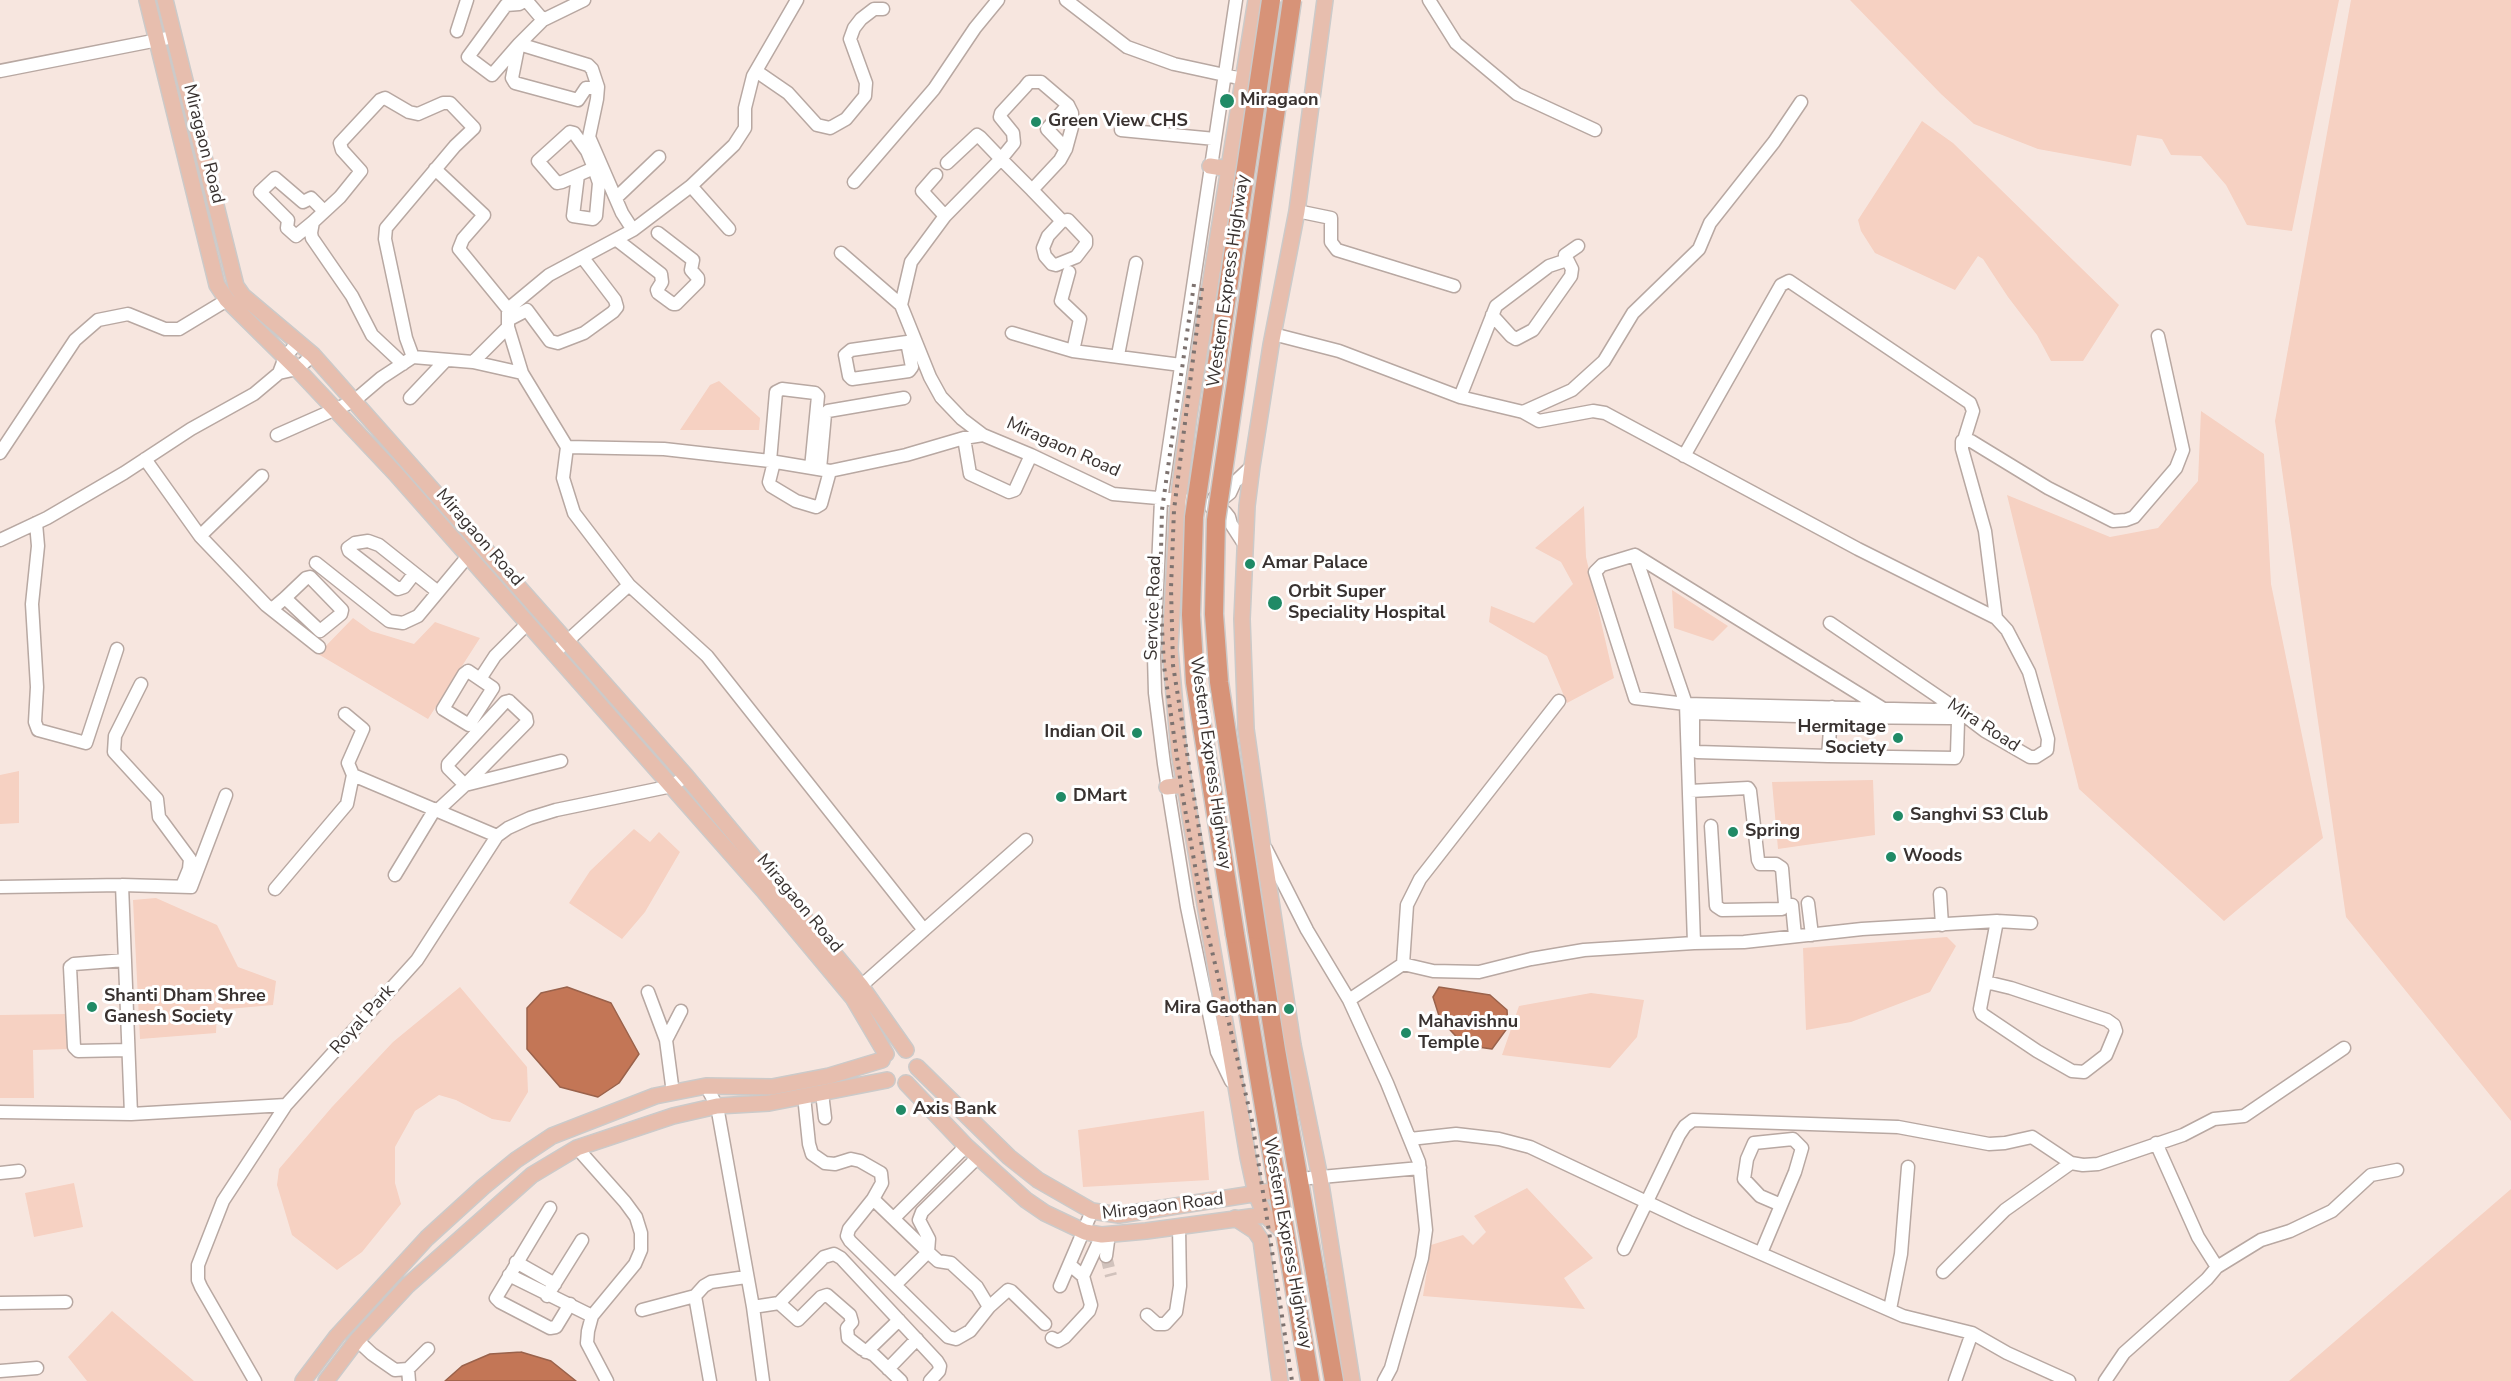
<!DOCTYPE html>
<style>
body{margin:0}
canvas{display:block;background:#f7e6df}
</style>
<canvas width="2511" height="1381"></canvas>
<script>
const ctx = document.querySelector('canvas').getContext('2d');
ctx.lineJoin = 'round';
function fill(path, color) {
  ctx.fillStyle = color;
  ctx.fill(path, 'evenodd');
}
function shape(rows) {
  const path = new Path2D();
  for (const r of rows) {
    path.moveTo(r[0], r[1]);
    for (let i = 2; i < r.length; i += 2) path.lineTo(r[i], r[i + 1]);
  }
  return path;
}
function trace(path, color, width, dash) {
  ctx.strokeStyle = color;
  ctx.lineWidth = width;
  ctx.lineCap = dash ? 'butt' : 'round';
  ctx.setLineDash(dash || []);
  ctx.stroke(path);
}
function drawText(font, color, halo, rows, align = 'center') {
  ctx.font = font + ' "Nunito Sans",sans-serif';
  ctx.lineWidth = 6;
  ctx.setLineDash([]);
  ctx.textBaseline = 'middle';
  ctx.strokeStyle = halo;
  ctx.fillStyle = color;
  for (const [text, x, y, turn = 0] of rows) {
    ctx.save();
    ctx.translate(x, y);
    ctx.rotate((+turn || 0) * Math.PI / 180);
    ctx.textAlign = isNaN(turn) ? turn : align;
    if (halo) ctx.strokeText(text, 0, 0);
    ctx.fillText(text, 0, 0);
    ctx.restore();
  }
}
const green = shape([
 [1850,0,2339,0,2292,231,2247,225,2226,185,2201,156,2171,155,2162,139,2137,135,2131,166,2038,149,1974,124,1941,94],
 [2351,0,2511,0,2511,1121,2346,917,2275,421],
 [1922,121,1953,143,2119,305,2083,361,2051,361,2037,335,2008,297,1983,259,1978,256,1955,290,1875,253,1861,231,1858,220],
 [719,381,760,418,759,430,680,430,710,385],
 [2201,411,2264,454,2271,584,2323,838,2224,921,2079,789,2007,495,2110,537,2158,528,2198,481],
 [1584,506,1586,557,1614,678,1567,703,1547,656,1489,622,1491,606,1534,623,1573,584,1561,562,1535,548],
 [1672,590,1728,626,1713,641,1674,628],
 [353,618,371,631,414,644,435,622,480,638,428,719,318,654],
 [19,771,19,823,0,824,0,775],
 [1873,780,1875,835,1778,849,1772,782],
 [634,829,650,842,659,832,680,852,645,912,622,939,569,903,590,871],
 [156,898,217,925,238,967,276,981,273,1005,217,1010,216,1033,140,1039,133,900],
 [1947,937,1956,946,1930,992,1851,1022,1806,1030,1803,948],
 [460,987,527,1067,528,1092,510,1122,492,1119,456,1100,439,1095,415,1111,395,1147,395,1183,401,1204,362,1252,337,1270,292,1235,277,1185,279,1169,332,1107,393,1042],
 [1591,993,1644,1000,1637,1037,1610,1068,1502,1055,1519,1006],
 [69,1014,69,1049,33,1050,34,1098,0,1098,0,1015],
 [1204,1111,1209,1180,1083,1187,1078,1130],
 [74,1183,83,1227,34,1237,25,1193],
 [1527,1188,1593,1258,1564,1278,1585,1309,1423,1296,1431,1245,1463,1235,1473,1245,1486,1232,1474,1216],
 [2511,1189,2511,1381,2289,1381],
 [112,1311,194,1381,87,1381,68,1357]
]);
const water = shape([
 [567,987,611,1003,639,1054,619,1083,598,1097,560,1087,527,1049,527,1008,541,993,567,987],
 [1439,987,1490,995,1507,1010,1508,1027,1492,1049,1464,1045,1440,1019,1433,997,1439,987],
 [521,1352,551,1361,576,1381,445,1381,462,1366,490,1354,521,1352]
]);
const minorTunnel = shape([
 [1106,1256,1111,1276]
]);
const minor = shape([
 [526,0,543,20],
 [584,0,543,20,519,44,588,65,592,69,598,87,597,99,589,137,622,213,633,230],
 [1066,0,1127,47,1174,64,1243,79],
 [1429,0,1456,43,1517,94,1595,130],
 [457,31,467,0],
 [519,44,492,75,468,57,506,5,519,4,526,0],
 [518,48,512,78,515,83,578,100,586,88,598,87],
 [0,71,173,37],
 [756,71,788,93,817,125,830,128,846,119,865,96,866,83,850,39,854,28,861,19,874,9,883,9],
 [1121,130,1215,139],
 [1066,149,1047,129,1068,105],
 [947,163,977,135,980,137,1001,159,1032,190,1060,160,1066,149,1072,127,1072,113,1068,105,1041,82,1029,82,1025,87,1001,113,1000,117,1013,133,1014,143,1001,159,945,216,911,262,901,305,930,377,941,397,962,419,983,435],
 [435,169,484,215,463,239,459,249,508,309,508,327,522,373,473,362],
 [578,175,573,216,593,219,596,216,599,183,594,168,587,151,574,133,570,132,538,161,557,183,562,182,594,168,601,165],
 [936,175,922,191,945,216],
 [854,182,934,89,975,28,998,0],
 [691,186,729,229],
 [1032,190,1062,221],
 [616,198,659,157],
 [1297,211,1331,218,1331,242,1337,250,1454,286],
 [1068,220,1086,239,1086,244,1076,257,1056,265,1052,264,1045,256,1043,248,1048,236,1062,221,1068,220],
 [313,222,296,236,287,228,288,220,260,192,275,178,303,202,311,198,324,211],
 [617,240,661,274,662,282,657,290,658,293,673,304,676,304,698,282,698,278,691,270,693,260,658,233],
 [841,253,901,305],
 [1069,272,1061,301,1080,319,1073,351],
 [508,309,549,275,633,230,691,186,734,145,745,128,745,108,753,76,797,0],
 [1492,315,1511,336,1516,339,1533,330,1571,276,1572,269,1565,255,1578,246],
 [508,320,527,310,550,341,558,343,584,333,613,312,617,307,615,300,583,258],
 [1012,333,1073,351,1181,365],
 [1273,334,1339,351,1460,397,1523,412,1572,390,1604,361,1633,313,1699,249,1710,223,1774,142,1801,102],
 [298,342,285,357,279,373,297,369,313,355],
 [907,342,912,367,909,371,852,379,849,376,845,355,851,350,907,342,911,342,915,341],
 [1118,355,1136,263],
 [403,364,372,335,352,296,312,238,311,233,313,222,340,197,361,171,342,150,340,143,380,100,385,98,409,112,418,114,443,103,450,103,474,128,455,146,386,228,385,239,406,338,413,357],
 [522,373,567,447,664,449,770,461,830,471,906,455,964,438,983,435,1031,455,1113,494,1203,502],
 [1460,397,1496,306,1549,266,1567,260],
 [410,398,446,360],
 [1523,412,1539,421,1593,411,1605,413,1858,549,1996,618,2007,630,2029,672,2048,739,2047,750,2036,757,2030,757,1985,731,1952,706,1830,623],
 [277,435,354,401,381,378,413,357,473,362,508,327],
 [964,438,970,474,1009,492,1015,490,1031,455],
 [567,447,563,478,574,513,629,585,707,656,924,930,1026,840],
 [0,453,75,340,98,320,128,314,165,329,179,329,227,300],
 [1684,456,1781,285,1789,281,1970,403,1973,411,1964,440],
 [145,459,200,536],
 [770,461,776,392,782,389,815,393,818,396,811,468],
 [774,462,769,482,771,486,796,501,816,507,821,504,830,471],
 [820,469,825,414,828,411,904,398],
 [262,476,200,536,266,605,319,647],
 [1214,498,1225,497,1230,493,1235,482,1252,466],
 [1211,507,1225,512,1229,517,1231,524,1244,544],
 [36,523,38,546,32,604,37,687,35,722,38,730,86,743,117,649],
 [0,540,47,518,124,473,191,429,254,394,279,373],
 [1635,555,1602,565,1595,572,1635,698,1686,704,1935,710,1952,706],
 [316,563,389,621,403,623,418,616,468,556],
 [414,574,404,587,398,589,349,551,348,548,355,543,368,541,379,545,438,592],
 [272,609,285,598,306,578,310,577,342,610,341,614,320,631,285,598],
 [1996,618,1985,531,1962,449,1962,441,1971,441,2048,488,2113,521,2126,520,2134,517,2176,468,2183,450,2158,336],
 [553,654,629,585],
 [468,671,493,688,469,725,443,709,464,674,468,671],
 [480,679,495,656,527,624],
 [141,684,115,736,114,752,157,799,159,817,190,859,189,869,182,886],
 [509,701,526,717,527,722,465,785,448,768,448,764,505,702,509,701],
 [345,714,363,729,348,763,353,775,497,836],
 [1828,756,1955,758,1957,754,1958,721,1956,718,1950,718,1831,717,1696,713,1693,716,1693,748,1697,752,1828,756,1831,717,1832,707],
 [1690,791,1748,788,1750,791,1758,860,1760,864,1776,864,1782,868,1785,904,1782,909,1722,910,1716,906,1711,826],
 [438,810,465,785,561,761],
 [1266,849,1307,930,1349,1000,1387,1083,1419,1162,1426,1230,1422,1258,1391,1368,1384,1381],
 [395,875,435,809],
 [122,885,131,1114],
 [0,887,122,885,191,887,226,795],
 [275,889,347,804,353,775],
 [1940,894,1942,925],
 [1808,903,1812,935],
 [1792,905,1795,936],
 [1694,943,1744,942,1862,929,1997,921,2031,923],
 [125,960,74,964,70,967,74,1047,78,1051,128,1050],
 [1403,964,1407,905,1420,879,1559,701],
 [1986,982,2011,988,2107,1020,2114,1025,2116,1031,2106,1055,2084,1072,2072,1071,2037,1051,1982,1014,1980,1009,1997,921],
 [861,986,924,930],
 [648,992,666,1040],
 [1349,1000,1403,964,1433,971,1479,972,1531,959,1584,950,1694,943,1686,704,1635,555,1882,708],
 [1231,1081,1217,1052,1187,907,1164,764,1155,693,1154,656,1161,500,1236,0],
 [706,1086,717,1106,753,1307,763,1381],
 [673,1093,666,1040,681,1011],
 [822,1093,825,1118],
 [804,1096,809,1144,812,1154,825,1163,835,1164,851,1159,860,1161,881,1173,882,1183,873,1199,928,1252,895,1285],
 [0,1112,131,1114,286,1105],
 [1410,1139,1456,1134,1499,1139,1530,1147,1689,1222,1903,1316,1972,1333,2007,1353,2069,1381],
 [577,1148,625,1202,636,1217,641,1233,641,1250,635,1264,592,1316,588,1331,587,1343,607,1381],
 [978,1157,922,1212,919,1220,929,1239,928,1252,938,1261,951,1263,977,1287,989,1307],
 [0,1173,19,1171],
 [1299,1179,1420,1168],
 [873,1199,849,1229,847,1236,850,1241,948,1337,956,1339,970,1331,989,1307,1008,1290,1011,1291,1045,1324],
 [550,1208,496,1298,500,1302,550,1328,556,1327,570,1304],
 [894,1218,966,1146],
 [1624,1249,1679,1135,1685,1126,1693,1120,1898,1127,1989,1144,2005,1143,2032,1137,2071,1163,2083,1165,2098,1164,2183,1135,2214,1119,2244,1116,2344,1048],
 [1761,1253,1795,1172,1802,1148,1793,1139,1754,1143,1747,1159,1744,1179,1760,1196,1781,1205],
 [1106,1256,1109,1234],
 [516,1262,555,1284],
 [2217,1267,2261,1240,2290,1231,2332,1211,2371,1175,2397,1170],
 [1943,1272,2005,1210,2071,1163],
 [509,1275,592,1316],
 [1083,1276,1102,1235],
 [1060,1286,1092,1211],
 [547,1296,582,1240],
 [695,1296,704,1286,711,1282,746,1277],
 [0,1303,66,1302],
 [779,1303,798,1320,821,1297,827,1295,850,1315,852,1322,847,1328,848,1338,862,1349,874,1355,901,1381],
 [753,1307,779,1303,824,1257,834,1254,841,1258,937,1361,940,1366,939,1371,930,1381],
 [1890,1309,1901,1254,1908,1167],
 [642,1310,695,1296,710,1381],
 [1147,1315,1157,1324,1165,1324,1176,1312,1180,1286,1179,1226],
 [1052,1338,1058,1341,1065,1337,1089,1311,1091,1305,1083,1276,1070,1265],
 [357,1340,372,1354,395,1370,408,1369,428,1349],
 [866,1352,899,1320],
 [408,1369,409,1381],
 [888,1369,917,1339],
 [0,1371,37,1368],
 [255,1381,201,1287,198,1280,198,1265,223,1201,286,1105,417,960,497,836,508,828,530,818,556,810,672,786,686,776],
 [1955,1381,1972,1333],
 [2105,1381,2124,1353,2207,1279,2217,1267,2198,1237,2156,1143]
]);
const major = shape([
 [147,0,217,285,227,300,297,369,395,473,763,890,853,998,886,1054],
 [165,0,236,286,243,296,313,355,686,776,861,986,906,1050],
 [1256,0,1189,416,1178,501,1170,649,1179,752,1248,1157,1256,1194,1265,1215,1283,1232],
 [1325,0,1297,211,1271,345,1252,466,1247,506,1242,619,1246,729,1262,842,1293,1045,1320,1178,1352,1381],
 [1210,166,1229,169],
 [1167,787,1184,785],
 [917,1067,1009,1157,1038,1180,1092,1211,1119,1215,1278,1190],
 [906,1083,966,1146,1026,1200,1045,1213,1085,1232,1102,1235,1146,1231,1265,1215],
 [1235,1218,1255,1231,1261,1240,1280,1381],
 [303,1381,337,1336,427,1238,483,1187,516,1160,552,1136,655,1096,706,1086,772,1087,829,1076,882,1060],
 [326,1381,357,1340,408,1285,532,1175,577,1148,673,1116,717,1106,769,1103,887,1080]
]);
const highway = shape([
 [1257,930,1276,1050,1334,1381],
 [1235,934,1310,1381]
]);
const rail = shape([
 [1194,284,1162,510,1160,590,1164,666,1182,792,1204,917,1252,1121,1292,1381],
 [1202,288,1174,510,1171,588,1173,665,1211,904]
]);
const highwayBridge = shape([
 [1257,930,1219,682,1214,614,1216,520,1292,0],
 [1235,934,1195,682,1191,615,1194,517,1271,0]
]);
const markers = [
 [1227,101,8,"#208a66"],
 [1036,122,6,"#208a66"],
 [1250,564,6,"#208a66"],
 [1275,603,8,"#208a66"],
 [1137,733,6,"#208a66"],
 [1898,738,6,"#208a66"],
 [1061,797,6,"#208a66"],
 [1898,816,6,"#208a66"],
 [1733,832,6,"#208a66"],
 [1891,857,6,"#208a66"],
 [92,1007,6,"#208a66"],
 [1289,1009,6,"#208a66"],
 [1406,1033,6,"#208a66"],
 [901,1110,6,"#208a66"]
];
const poiNames = [
 ["Miragaon",1240,101],
 ["Green View CHS",1048,122],
 ["Amar Palace",1262,564],
 ["Orbit Super",1288,593],
 ["Speciality Hospital",1288,614],
 ["Hermitage",1886,728,"right"],
 ["Society",1886,749,"right"],
 ["Indian Oil",1125,733,"right"],
 ["DMart",1073,797],
 ["Sanghvi S3 Club",1910,816],
 ["Spring",1745,832],
 ["Woods",1903,857],
 ["Shanti Dham Shree",104,997],
 ["Ganesh Society",104,1018],
 ["Mira Gaothan",1277,1009,"right"],
 ["Mahavishnu",1418,1023],
 ["Temple",1418,1044],
 ["Axis Bank",913,1110]
];
const streetNames = [
 ["Miragaon Road",203,144,76],
 ["Western Express Highway",1229,281,-82],
 ["Miragaon Road",1063,448,24],
 ["Miragaon Road",479,538,49],
 ["Service Road",1154,608,-88],
 ["Mira Road",1983,726,33],
 ["Western Express Highway",1210,763,82],
 ["Miragaon Road",799,904,50],
 ["Royal Park",363,1020,-48],
 ["Miragaon Road",1163,1207,-7],
 ["Western Express Highway",1287,1243,80]
];
fill(green, '#f6d1c2');
fill(water, '#c37656');
trace(water, '#9a624b', 1.5);
trace(minorTunnel, '#d1c2bc', 12, [12, 6]);
trace(minor, '#b8a8a2', 15);
trace(major, '#cccac9', 18);
trace(highway, '#cccac9', 21);
trace(minor, '#fff', 12);
trace(major, '#e7beae', 15);
trace(highway, '#d79378', 18);
trace(rail, '#7e7370', 4, [3, 6]);
trace(highwayBridge, '#cccac9', 21, []);
trace(highwayBridge, '#d79378', 18);
for (const [x, y, r, color] of markers) {
  const dot = new Path2D();
  dot.arc(x, y, r, 0, 2 * Math.PI);
  ctx.fillStyle = color;
  ctx.fill(dot);
  trace(dot, '#fff', 2);
}
drawText('bold 18px', '#393230', '#fff', poiNames, 'left');
drawText('18px', '#393230', '#fff', streetNames);
</script>
